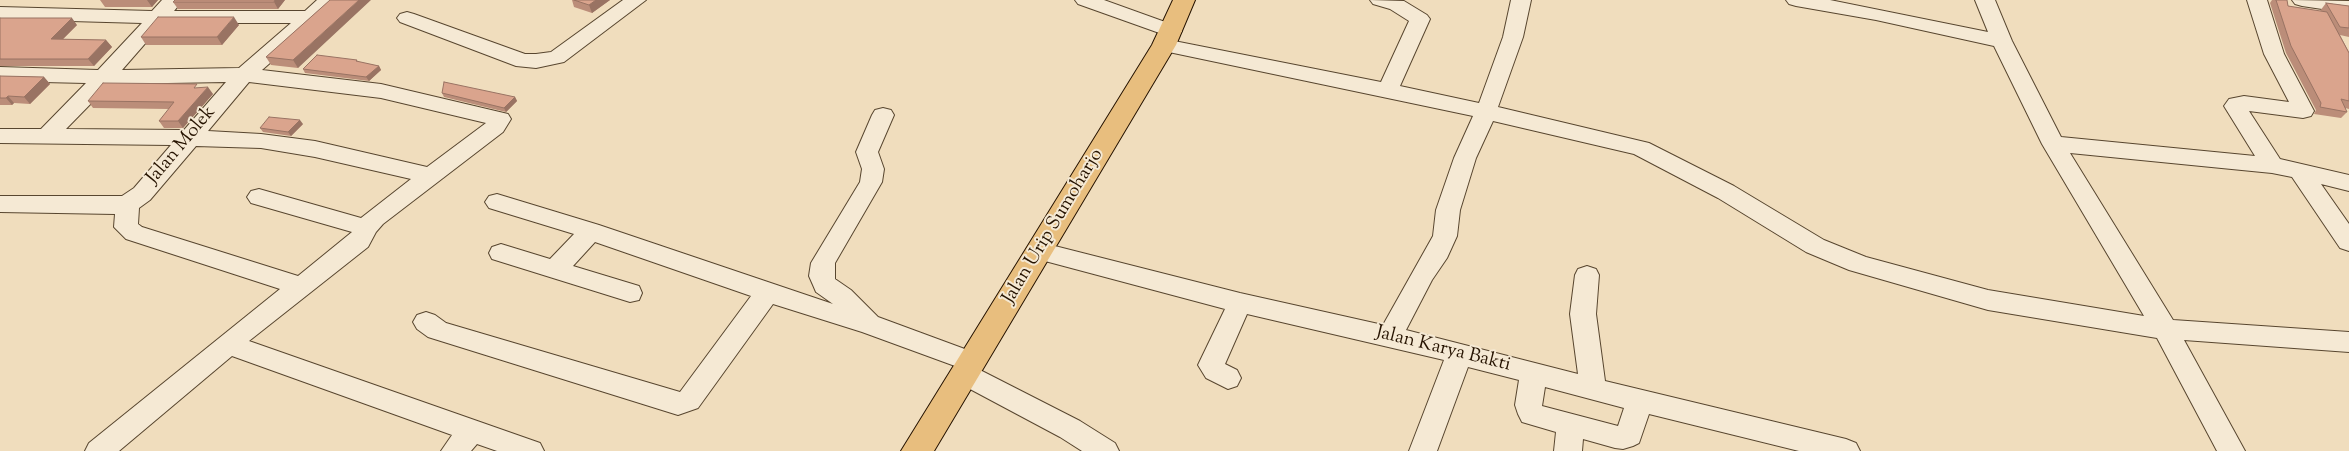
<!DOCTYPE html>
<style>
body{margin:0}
canvas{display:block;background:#f0ddbd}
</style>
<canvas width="2349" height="451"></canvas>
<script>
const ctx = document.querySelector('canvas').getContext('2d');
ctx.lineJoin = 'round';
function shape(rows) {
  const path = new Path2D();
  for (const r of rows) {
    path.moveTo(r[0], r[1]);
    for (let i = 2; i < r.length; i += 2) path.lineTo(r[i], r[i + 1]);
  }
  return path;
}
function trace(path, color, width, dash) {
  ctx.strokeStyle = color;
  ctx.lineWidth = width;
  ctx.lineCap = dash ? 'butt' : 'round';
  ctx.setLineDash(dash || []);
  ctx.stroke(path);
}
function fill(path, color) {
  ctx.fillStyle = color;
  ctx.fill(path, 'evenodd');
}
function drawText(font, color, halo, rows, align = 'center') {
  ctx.font = font + ' "Sorts Mill Goudy",serif';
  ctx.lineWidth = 4;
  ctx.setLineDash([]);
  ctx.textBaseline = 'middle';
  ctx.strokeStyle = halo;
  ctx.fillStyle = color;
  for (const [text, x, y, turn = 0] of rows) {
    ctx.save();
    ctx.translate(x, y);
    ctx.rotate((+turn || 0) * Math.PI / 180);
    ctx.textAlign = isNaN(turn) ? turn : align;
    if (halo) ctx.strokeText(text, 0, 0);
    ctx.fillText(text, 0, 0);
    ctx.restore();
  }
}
const minor = shape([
 [162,0,183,0,174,11,305,11,317,0,339,0,318,21,262,70,381,84,508,114,511,119,503,132,383,224,376,232,368,247,249,341,540,443,544,451,497,451,477,444,471,451,441,451,452,435,232,356,119,451,85,451,89,443,280,289,126,239,114,227,115,214,0,212,0,196,122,196,134,188,171,145,0,143,0,129,41,129,86,83,0,81,0,67,98,70,142,23,0,19,0,7,152,11,162,0],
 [163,23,291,23,239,68,122,70,163,23],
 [226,82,184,130,66,129,110,84,226,82],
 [249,82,381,98,486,123,427,167,315,141,261,134,208,131,249,82],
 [196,146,261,148,315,157,411,179,361,218,259,189,251,191,247,197,251,203,352,232,298,276,142,227,138,224,139,208,150,200,196,146],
 [623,0,646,0,564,62,536,68,516,66,400,22,397,18,400,14,407,12,414,14,525,54,536,54,551,52,623,0],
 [1075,0,1104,0,1179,27,1182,31,1179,35,1172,37,1165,35,1078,4,1075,0],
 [1370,0,1404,1,1427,15,1430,19,1400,86,1479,103,1503,37,1511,0,1531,0,1523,37,1498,107,1649,143,1734,186,1824,240,1866,257,1988,290,2144,316,2042,144,1994,46,1876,20,1796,6,1789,4,1786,0,1830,0,1988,32,1975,0,1995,0,2012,41,2061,137,2255,156,2224,106,2229,99,2244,96,2289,102,2264,54,2247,0,2267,0,2284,54,2314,111,2311,116,2303,118,2249,111,2280,159,2349,175,2349,191,2321,184,2349,224,2349,251,2340,248,2292,177,2272,173,2070,153,2173,320,2349,332,2349,352,2184,340,2245,451,2217,451,2157,338,1988,310,1849,270,1806,252,1718,198,1634,154,1493,121,1476,158,1460,210,1457,236,1447,258,1432,280,1406,330,1578,374,1570,314,1575,275,1578,269,1587,266,1596,269,1599,275,1596,314,1605,381,1846,439,1856,443,1860,451,1799,451,1649,414,1639,443,1633,446,1623,449,1615,448,1583,439,1582,451,1554,451,1556,432,1522,422,1518,414,1515,405,1519,380,1468,367,1437,451,1409,451,1444,360,1247,314,1225,364,1237,370,1241,378,1237,386,1228,389,1206,378,1198,365,1225,309,1030,257,1027,251,1030,245,1039,242,1240,293,1383,325,1433,236,1436,210,1454,158,1473,116,1164,51,1157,50,1154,45,1157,40,1164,39,1381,82,1409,21,1390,9,1373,4,1370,0],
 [1545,387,1624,408,1618,426,1542,406,1545,387],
 [2292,0,2349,1,2349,13,2302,6,2295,4,2292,0],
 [883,108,891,110,894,115,878,152,884,169,882,182,835,263,835,279,851,290,878,317,981,355,985,362,980,370,1080,421,1115,443,1119,451,1082,451,1060,437,955,381,951,374,955,366,862,332,773,304,698,408,678,415,428,337,417,329,413,322,417,315,426,312,435,315,446,323,680,392,751,296,595,242,573,266,639,286,642,293,639,300,630,302,492,259,489,253,492,247,501,244,550,259,574,234,489,208,485,202,489,196,497,194,599,225,833,304,816,292,813,285,809,276,811,263,860,182,862,169,856,152,872,115,875,110,883,108]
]);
const major = shape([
 [1173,0,1195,0,1176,45,934,451,901,451,1152,45,1173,0]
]);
const wall = shape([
 [100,0,158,0,152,7,105,7],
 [175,0,285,0,278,9,178,9,173,2],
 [330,0,298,68,271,65,266,57],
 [572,0,610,0,592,13,574,7],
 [2272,0,2287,0,2288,6,2320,11,2326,3,2349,6,2349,37,2340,35,2349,52,2349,109,2345,108,2347,112,2341,118,2314,114,2316,110,2286,53,2270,3],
 [0,18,77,25,63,39,106,40,112,47,94,66,0,66],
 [239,25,222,45,146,45,141,37],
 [357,60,358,62,379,66,381,70,369,81,305,73,303,69],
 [0,76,44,77,50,84,30,104,14,103,12,105,0,105],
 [199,88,213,94,183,128,164,128,159,121,169,109,93,108,88,101],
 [442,93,515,97,517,101,506,112,444,97],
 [303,124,291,136,263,132,260,128]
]);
const shadedWall = shape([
 [147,0,158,0,152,7],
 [275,0,285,0,278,9,274,2],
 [359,0,371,0,298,68,293,60],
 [596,0,610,0,592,13,589,5],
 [234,17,239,25,222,45,217,37],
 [72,18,77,25,56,46,51,39],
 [106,40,112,47,94,66,88,59],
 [379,66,381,70,369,81,366,77],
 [44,77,50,84,30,104,24,97],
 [208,87,213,94,183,128,178,121],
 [8,96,14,103,12,105,6,98],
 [515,97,517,101,506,112,504,108],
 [300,120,303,124,291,136,288,132]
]);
const building = shape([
 [175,0,275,0,274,2,173,2,175,0],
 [330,0,359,0,293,60,266,57,330,0],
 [574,0,596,0,589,5,574,0],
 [2276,0,2287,0,2288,6,2327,12,2349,53,2349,101,2341,99,2347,112,2320,107,2321,103,2291,46,2276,0],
 [2326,3,2349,6,2349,28,2340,27,2326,3],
 [158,17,234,17,217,37,141,37,158,17],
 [0,18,72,18,51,39,106,40,88,59,0,59,0,18],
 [317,55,357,60,356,61,379,66,366,77,303,69,317,55],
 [0,76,44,77,24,97,8,96,6,98,0,98,0,76],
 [444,82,515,97,504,108,442,93,444,82],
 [103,83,197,84,194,88,208,87,178,121,159,121,174,102,88,101,103,83],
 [269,117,300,120,288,132,260,128,269,117]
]);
const streetNames = [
 ["Jalan Molek",182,146,-50],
 ["Jalan Urip Sumoharjo",1054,227,-59],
 ["Jalan Karya Bakti",1443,350,14]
];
trace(minor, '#58462f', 2);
trace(major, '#261300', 2);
fill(minor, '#f5e9d4');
fill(major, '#e8be7e');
fill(wall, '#bb8d79');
fill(shadedWall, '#997363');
fill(building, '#daa48d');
trace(building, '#997363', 1);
drawText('19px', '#261300', '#f5e9d4', streetNames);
</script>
